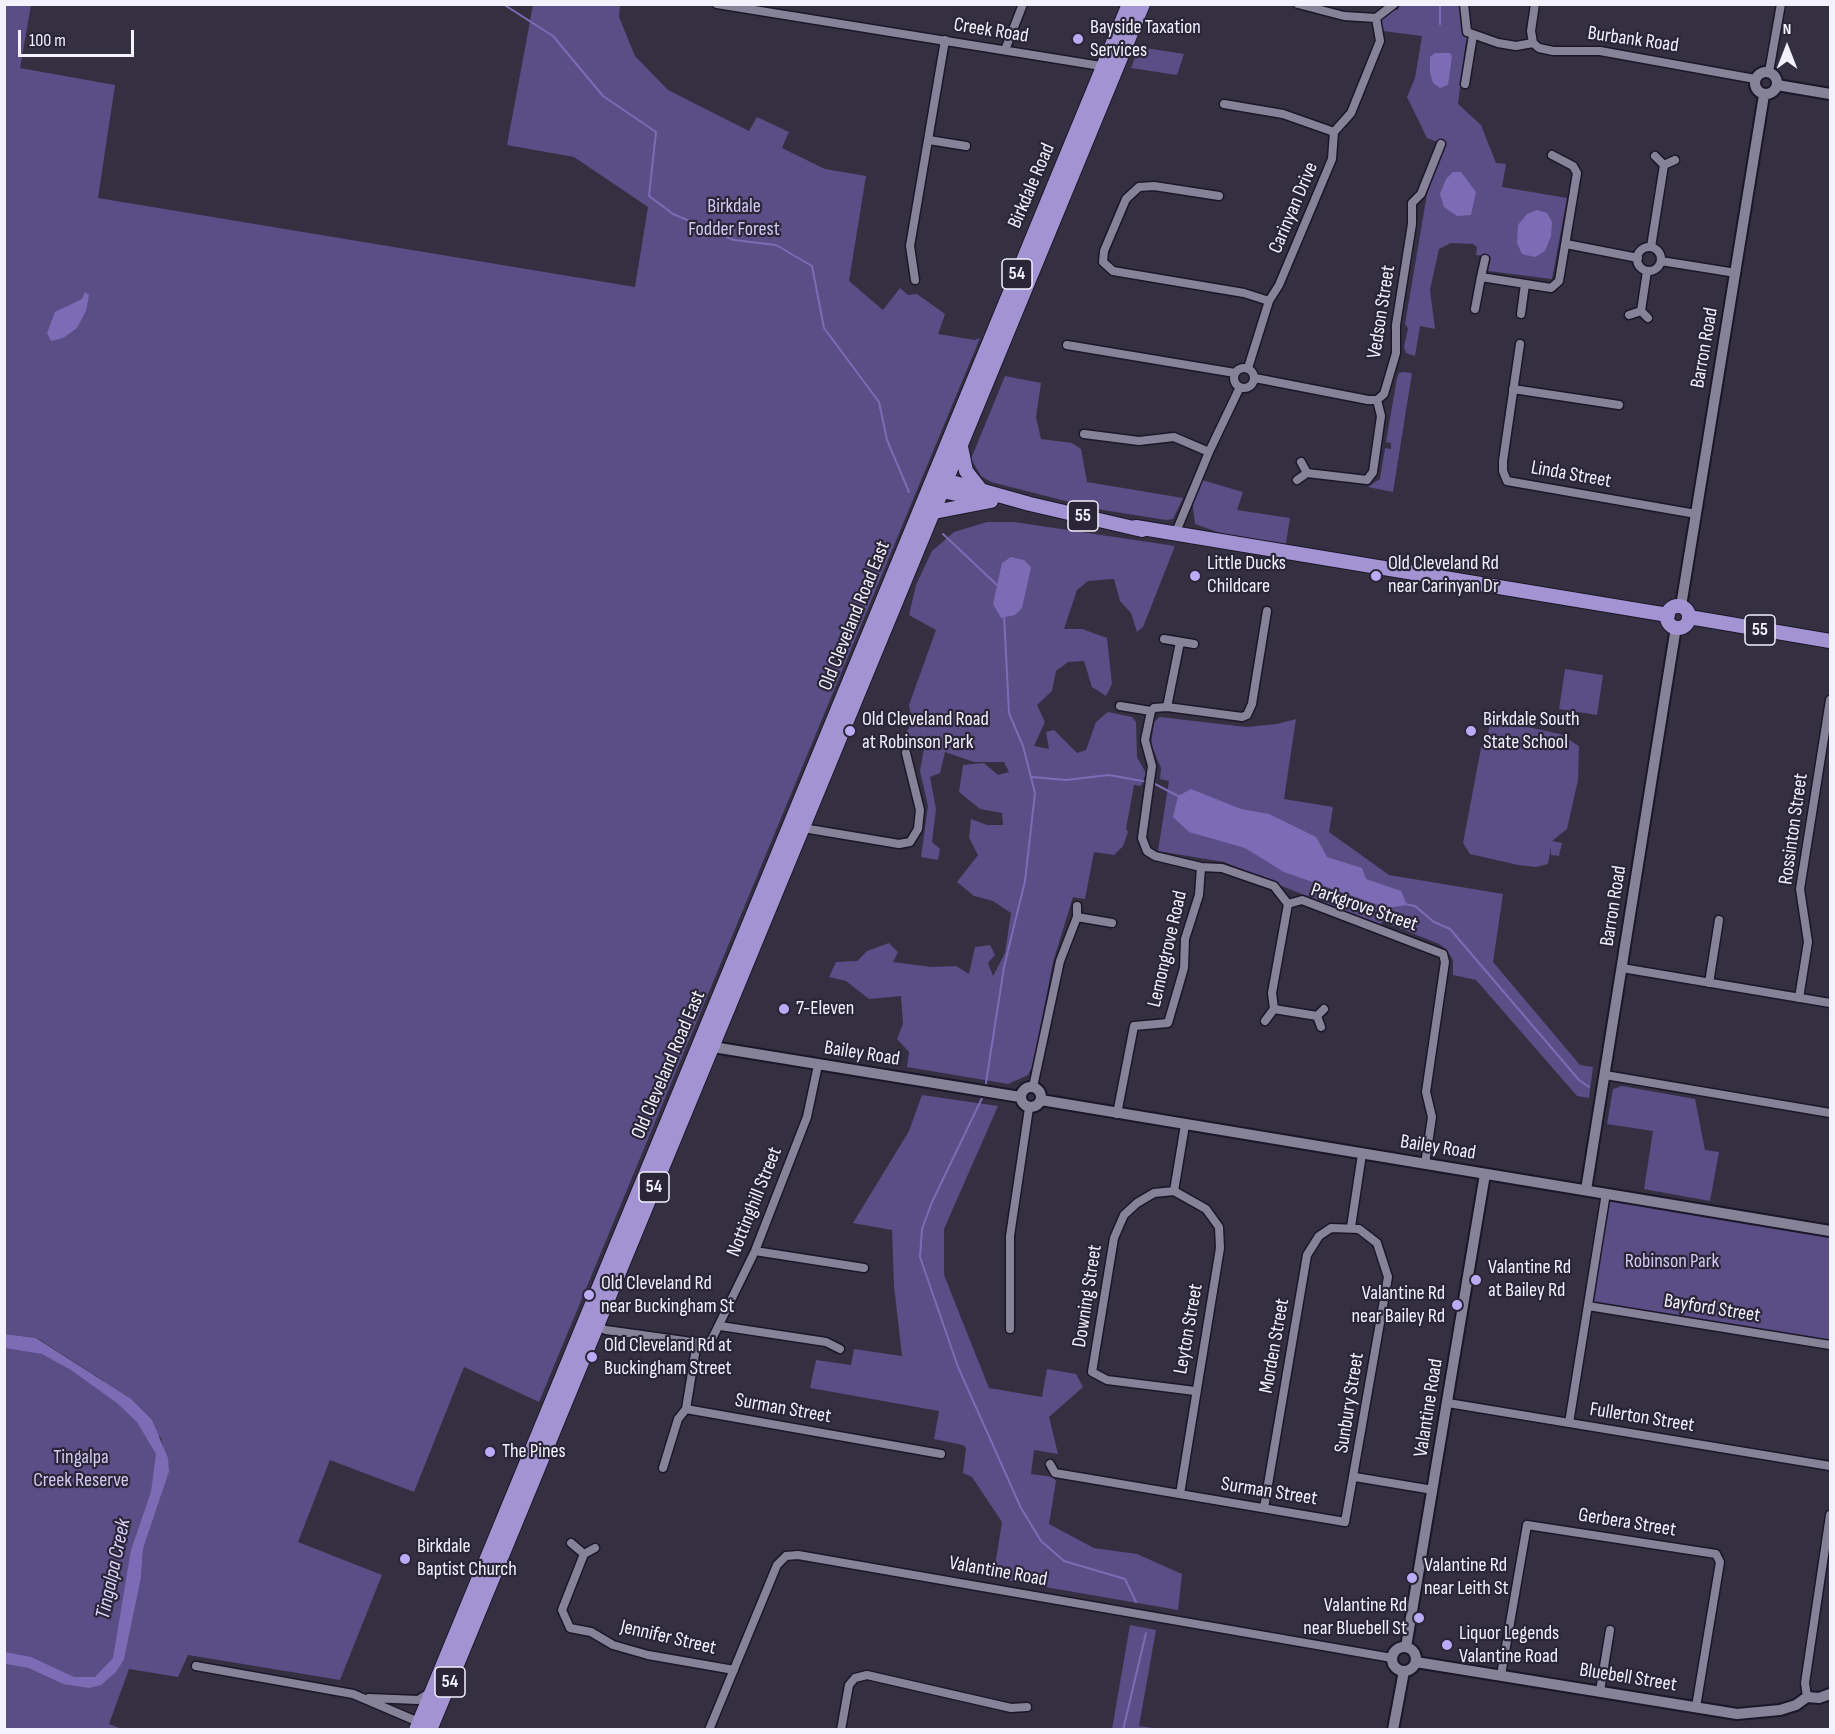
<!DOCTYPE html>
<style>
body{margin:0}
#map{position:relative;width:1835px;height:1734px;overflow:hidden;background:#343042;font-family:"Sofia Sans Condensed",sans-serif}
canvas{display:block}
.frame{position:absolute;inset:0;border:6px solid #f3f1fe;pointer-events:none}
.north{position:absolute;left:1757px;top:18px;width:60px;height:60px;-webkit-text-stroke:4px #2a2638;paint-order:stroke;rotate:0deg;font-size:16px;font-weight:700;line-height:24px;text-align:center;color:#f3f1fe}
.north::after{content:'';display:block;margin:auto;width:21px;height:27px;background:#f3f1fe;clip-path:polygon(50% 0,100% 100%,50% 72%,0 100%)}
.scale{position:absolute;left:18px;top:30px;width:116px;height:27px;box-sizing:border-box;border:3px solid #f3f1fe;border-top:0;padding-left:8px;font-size:18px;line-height:21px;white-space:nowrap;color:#f3f1fe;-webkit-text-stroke:4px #2a2638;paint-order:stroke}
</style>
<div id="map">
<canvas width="1835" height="1734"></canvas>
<div class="frame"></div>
<div class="north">N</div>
<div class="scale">100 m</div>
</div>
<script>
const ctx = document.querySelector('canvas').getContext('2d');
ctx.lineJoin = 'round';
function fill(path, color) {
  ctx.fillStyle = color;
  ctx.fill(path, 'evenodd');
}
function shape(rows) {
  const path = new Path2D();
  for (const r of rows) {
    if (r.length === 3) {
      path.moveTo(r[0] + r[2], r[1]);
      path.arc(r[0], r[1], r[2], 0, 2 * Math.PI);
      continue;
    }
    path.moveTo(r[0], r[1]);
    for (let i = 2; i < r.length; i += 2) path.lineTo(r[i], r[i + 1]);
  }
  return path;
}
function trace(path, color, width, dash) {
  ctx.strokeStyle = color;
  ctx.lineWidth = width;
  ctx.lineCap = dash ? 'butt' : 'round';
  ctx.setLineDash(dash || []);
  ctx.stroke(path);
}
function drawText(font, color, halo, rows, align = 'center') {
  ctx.font = font + ' "Sofia Sans Condensed",sans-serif';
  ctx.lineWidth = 4.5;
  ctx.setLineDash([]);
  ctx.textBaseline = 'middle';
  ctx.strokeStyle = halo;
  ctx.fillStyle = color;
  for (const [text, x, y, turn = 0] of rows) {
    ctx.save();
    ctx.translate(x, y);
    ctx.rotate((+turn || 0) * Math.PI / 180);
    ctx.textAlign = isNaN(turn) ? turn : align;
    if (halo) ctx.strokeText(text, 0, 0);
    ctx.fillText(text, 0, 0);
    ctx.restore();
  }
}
const green = shape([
 [5,5,31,5,20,68,115,85,98,198,635,287,648,207,574,157,507,145,533,5,620,5,619,17,635,56,668,90,749,131,757,117,789,132,782,148,825,169,866,176,849,281,883,310,900,288,908,295,917,294,945,314,938,334,975,340,980,338,539,1402,464,1367,414,1492,330,1460,298,1542,382,1575,340,1680,188,1655,178,1677,129,1669,109,1724,122,1729,5,1730,4,1664,28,1668,63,1684,116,1672,124,1660,141,1578,143,1549,169,1472,161,1438,102,1380,37,1338,5,1334],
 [1400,5,1462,5,1470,36,1469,41,1466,41,1458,104,1481,125,1496,163,1506,164,1502,187,1567,198,1552,279,1488,271,1491,257,1476,255,1477,247,1473,244,1451,243,1439,249,1430,290,1435,329,1420,326,1415,356,1406,353,1404,347,1408,328,1405,324,1427,194,1445,145,1427,138,1407,97,1415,78,1422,36,1383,31,1379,18,1392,10,1398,10],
 [1139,47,1184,54,1177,75,1131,68],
 [1404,372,1412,373,1393,492,1368,487,1380,479,1385,448,1391,449,1391,443,1386,442,1397,378,1399,373],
 [1005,376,1041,383,1036,417,1041,439,1072,443,1081,449,1087,482,1183,498,1173,519,1166,520,1097,509,991,482,981,476,971,459],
 [1202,480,1243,492,1237,510,1290,518,1285,549,1254,545,1195,524,1192,499],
 [987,522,1014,522,1175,546,1143,627,1137,632,1131,613,1120,601,1114,579,1088,581,1077,590,1064,629,1082,629,1107,638,1112,684,1106,696,1092,687,1084,661,1068,662,1056,671,1052,691,1037,705,1045,722,1034,746,1049,749,1046,732,1054,730,1077,753,1086,750,1096,722,1108,712,1132,717,1136,722,1137,757,1146,773,1141,786,1134,785,1126,829,1128,832,1123,846,1114,855,1094,852,1085,899,1073,897,1053,962,1033,1065,1028,1075,1008,1084,907,1067,909,1052,897,1039,903,1024,901,996,869,999,846,981,829,977,836,962,857,961,867,951,889,943,898,952,893,962,931,967,956,966,969,974,975,947,990,945,995,955,988,963,993,976,1005,953,1011,913,993,901,974,896,957,882,978,855,969,838,971,819,987,825,1003,825,1002,813,980,809,959,792,963,765,984,763,998,775,1009,772,1004,762,974,762,945,752,940,773,930,777,936,809,932,842,940,849,938,860,921,857,928,806,920,771,925,743,904,738,912,721,909,705,936,630,909,615,916,585,932,551,954,532],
 [1565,669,1603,675,1597,715,1559,709],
 [1160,717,1246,727,1277,724,1296,719,1284,799,1333,807,1329,832,1389,875,1503,894,1493,962,1580,1065,1593,1067,1589,1098,1577,1096,1476,980,1453,975,1453,960,1447,950,1439,944,1382,921,1381,927,1224,862,1158,851,1169,781,1160,779,1161,768,1151,745,1154,722],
 [1500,721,1560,734,1579,746,1578,780,1567,829,1552,841,1562,843,1559,856,1551,855,1551,847,1548,864,1536,867,1518,865,1470,854,1463,843,1481,748,1490,727],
 [1622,1086,1695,1099,1705,1150,1719,1152,1710,1201,1644,1189,1653,1131,1607,1124,1613,1089],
 [922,1095,998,1106,944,1229,944,1275,989,1388,1042,1397,1047,1369,1076,1374,1083,1387,1049,1417,1058,1454,1034,1450,1031,1474,1053,1477,1056,1481,1049,1524,1094,1548,1137,1554,1182,1574,1178,1610,993,1578,1002,1522,972,1477,963,1473,966,1448,963,1445,934,1439,939,1411,810,1388,816,1360,851,1365,854,1349,902,1356,894,1286,892,1230,853,1223,909,1131],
 [1606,1193,1830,1231,1830,1345,1588,1306],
 [4,1338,45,1349,131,1407,162,1463,118,1662,98,1680,75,1681,5,1659],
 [1130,1625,1156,1630,1139,1726,1159,1729,1112,1729]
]);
const water = shape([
 [1435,53,1450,53,1452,56,1448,85,1440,88,1433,83,1430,73,1430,57],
 [1453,172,1461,172,1476,192,1471,215,1457,216,1444,207,1440,194,1446,179],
 [1537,210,1547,213,1552,222,1551,236,1545,251,1535,257,1522,254,1517,243,1518,225,1527,214],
 [85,292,89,295,86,311,77,328,63,338,51,341,47,333,55,312,82,299],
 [1011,557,1024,560,1031,567,1022,608,1015,615,1001,618,993,604,1002,563],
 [1191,789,1241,809,1269,814,1316,837,1327,857,1362,868,1366,879,1401,891,1407,905,1387,908,1284,872,1245,848,1189,832,1173,817,1178,796],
 [5,1334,36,1338,131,1399,152,1420,168,1458,169,1472,143,1549,141,1578,124,1660,116,1672,101,1685,89,1688,63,1684,28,1668,5,1664,5,1652,31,1657,74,1677,95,1677,113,1658,131,1550,151,1492,156,1454,137,1422,117,1403,71,1370,42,1354,5,1348]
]);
const stream = shape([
 [503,4,553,36,603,96,656,132,649,196,673,214,734,240,776,245,812,266,824,328,879,402,887,440,909,492],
 [1440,24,1440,4],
 [943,534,997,585],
 [1032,777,1066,780,1109,775,1148,782],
 [1153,783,1180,797],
 [1405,904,1415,906,1434,922,1450,929,1579,1080,1589,1087],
 [985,1089,1004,967,1025,881,1035,793,1023,746,1009,713,1004,614],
 [984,1094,932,1202,922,1229,920,1257,958,1367,1021,1508,1041,1541,1064,1561,1125,1579,1136,1602],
 [1123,1730,1146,1633]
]);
const minor = shape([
 [717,4,1107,67],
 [1298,4,1344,16,1376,18],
 [1464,4,1467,32,1498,43,1516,46,1533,43,1539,48,1553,51,1600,51,1755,79],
 [1533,43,1531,31,1535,4],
 [1005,50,1023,4],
 [1769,72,1781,4],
 [1465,84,1473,35],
 [1224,104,1283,114,1334,132],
 [929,140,966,146],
 [1655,156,1664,165,1675,160],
 [1219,196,1154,186,1139,187,1126,199,1104,251,1103,262,1113,271,1244,293,1269,301],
 [1566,244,1638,258],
 [1651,247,1664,165],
 [1649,259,12],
 [1661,261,1736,273],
 [1481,277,1485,259],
 [915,280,910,246,945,40],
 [1475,309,1481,277,1551,288,1559,281,1577,173,1573,166,1552,155],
 [1641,311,1647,271],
 [1521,314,1525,284],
 [1629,315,1641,311,1648,318],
 [1520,344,1503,461,1503,471,1507,481,1696,514],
 [1067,345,1235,373],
 [1244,378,10],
 [1248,368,1269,301,1279,285,1332,159,1334,132,1351,113,1380,41,1376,18,1394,4],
 [1255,378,1368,400,1377,400,1384,394,1396,353,1396,325,1412,224,1412,203,1421,194,1441,144],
 [1513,389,1619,405],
 [1084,434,1139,441,1174,437,1209,452],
 [1307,473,1367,480,1373,472,1381,416,1377,400],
 [1297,480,1307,473,1301,462],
 [1176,532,1209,452,1240,387],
 [1164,639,1194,644],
 [1120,706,1151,711],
 [1167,707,1180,642],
 [1151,711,1145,740,1152,766,1142,838,1147,851,1155,856,1201,867,1222,868,1274,886,1288,904,1302,900,1443,954,1445,962,1426,1092,1432,1117,1425,1164],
 [1151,711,1154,708,1167,707,1242,717,1247,715,1252,704,1267,611],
 [803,828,899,844,910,842,918,829,920,810,906,753],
 [1288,904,1272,993,1274,1009,1317,1016,1324,1009],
 [1077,917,1112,923],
 [1622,968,1830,1003],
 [1709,983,1719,920],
 [1799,998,1808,942,1800,889,1830,700],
 [1317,1016,1321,1027],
 [1265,1021,1274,1009],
 [1605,1075,1830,1113],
 [1033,1087,1060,961,1077,917,1077,906],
 [1117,1114,1134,1026,1168,1023,1184,968,1185,939,1199,895,1201,867],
 [1174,1191,1206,1209,1219,1227,1220,1248,1180,1494],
 [1174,1191,1154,1193,1137,1203,1124,1215,1114,1238,1092,1372,1107,1380,1195,1391],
 [1174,1191,1185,1125],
 [1351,1227,1362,1154],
 [755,1251,864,1268],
 [1588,1306,1830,1345],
 [593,1325,606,1330,706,1344,712,1339,755,1251,807,1117,818,1065],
 [720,1326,826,1342,840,1349],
 [1010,1329,1010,1236,1029,1108],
 [697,1342,686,1409,941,1454],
 [1448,1403,1830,1466],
 [1569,1423,1606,1193],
 [1050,1464,1055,1473,1345,1522,1388,1277,1377,1243,1359,1229,1331,1228,1319,1236,1307,1255,1264,1508],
 [663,1468,678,1419,686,1409],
 [1355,1477,1433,1490],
 [571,1543,584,1554,595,1548],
 [584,1554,562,1610,570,1628,591,1632,613,1645,648,1655,734,1670],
 [196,1666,353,1694,421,1723],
 [1501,1675,1527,1525,1716,1554,1720,1562,1696,1707],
 [1600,1691,1610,1630],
 [1807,1697,1805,1683,1830,1515],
 [369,1698,418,1700,429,1693],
 [709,1730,777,1565,786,1556,798,1555,1392,1658],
 [841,1730,849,1685,855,1678,867,1675,1011,1708,1027,1707]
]);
const tertiary = shape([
 [1766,83,11],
 [1777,85,1830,94],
 [1681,606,1764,95],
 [707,1046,1020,1097],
 [1031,1097,10],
 [1041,1100,1830,1231],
 [1586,1190,1676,627],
 [1406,1647,1485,1174],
 [1404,1659,12],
 [1416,1662,1737,1714,1780,1710,1796,1705,1807,1697,1819,1698,1830,1694],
 [1393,1730,1404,1671]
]);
const primary = shape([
 [961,447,966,471,981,490],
 [939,482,955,483,1030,504,1142,530],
 [935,485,942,491,976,498],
 [934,512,991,501],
 [1136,527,1668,615],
 [1678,617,11],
 [1689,617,1830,641],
 [416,1730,1129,4],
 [430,1730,1143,4]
]);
const markers = [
 [1078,39,6,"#bbaaf6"],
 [1195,576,6,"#bbaaf6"],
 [1376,576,6,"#bbaaf6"],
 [850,731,6,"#bbaaf6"],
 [1471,731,6,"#bbaaf6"],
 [784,1009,6,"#bbaaf6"],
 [1476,1280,6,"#bbaaf6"],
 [589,1295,6,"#bbaaf6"],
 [1457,1305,6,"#bbaaf6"],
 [592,1357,6,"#bbaaf6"],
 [490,1452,6,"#bbaaf6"],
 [405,1559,6,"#bbaaf6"],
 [1412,1578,6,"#bbaaf6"],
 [1419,1618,6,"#bbaaf6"],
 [1447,1645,6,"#bbaaf6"]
];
const shields = [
 [1017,274,30],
 [1083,516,30],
 [1760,630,30],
 [654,1187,30],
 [450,1682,30]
];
const shieldNames = [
 ["54",1017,274],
 ["55",1083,516],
 ["55",1760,630],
 ["54",654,1187],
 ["54",450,1682]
];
const poiNames = [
 ["Bayside Taxation",1090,28],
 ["Services",1090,51],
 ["Little Ducks",1207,564],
 ["Childcare",1207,587],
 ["Old Cleveland Rd",1388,564],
 ["near Carinyan Dr",1388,587],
 ["Old Cleveland Road",862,720],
 ["at Robinson Park",862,743],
 ["Birkdale South",1483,720],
 ["State School",1483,743],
 ["7-Eleven",796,1009],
 ["Valantine Rd",1488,1268],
 ["at Bailey Rd",1488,1291],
 ["Old Cleveland Rd",601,1284],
 ["near Buckingham St",601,1307],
 ["Valantine Rd",1445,1294,"right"],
 ["near Bailey Rd",1445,1317,"right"],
 ["Old Cleveland Rd at",604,1346],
 ["Buckingham Street",604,1369],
 ["The Pines",502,1452],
 ["Birkdale",417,1547],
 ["Baptist Church",417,1570],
 ["Valantine Rd",1424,1566],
 ["near Leith St",1424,1589],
 ["Valantine Rd",1407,1606,"right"],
 ["near Bluebell St",1407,1629,"right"],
 ["Liquor Legends",1459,1634],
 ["Valantine Road",1459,1657]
];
const streetNames = [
 ["Creek Road",991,31,9],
 ["Burbank Road",1633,40,8],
 ["Birkdale Road",1032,186,-67],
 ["Carinyan Drive",1294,208,-67],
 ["Vedson Street",1382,312,-81],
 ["Barron Road",1705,348,-80],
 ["Linda Street",1571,475,10],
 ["Old Cleveland Road East",855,616,-68],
 ["Rossinton Street",1794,829,-82],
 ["Barron Road",1614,906,-81],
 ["Parkgrove Street",1364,908,19],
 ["Lemongrove Road",1168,949,-77],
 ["Bailey Road",862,1054,9],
 ["Old Cleveland Road East",669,1065,-67],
 ["Bailey Road",1438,1148,9],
 ["Nottinghill Street",755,1202,-68],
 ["Downing Street",1088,1296,-81],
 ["Bayford Street",1712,1309,9],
 ["Leyton Street",1189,1329,-80],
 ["Morden Street",1275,1346,-80],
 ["Sunbury Street",1350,1403,-81],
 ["Valantine Road",1429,1408,-81],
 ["Surman Street",783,1409,10],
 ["Fullerton Street",1642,1418,9],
 ["Surman Street",1269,1492,9],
 ["Gerbera Street",1627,1523,9],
 ["Valantine Road",998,1572,10],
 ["Jennifer Street",668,1638,13],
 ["Bluebell Street",1628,1678,9]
];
const parkNames = [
 ["Birkdale",734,207],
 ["Fodder Forest",734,230],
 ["Robinson Park",1672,1262],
 ["Tingalpa",81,1458],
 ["Creek Reserve",81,1481]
];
const waterNames = [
 ["Tingalpa Creek",114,1569,-78]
];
fill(green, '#5b4d85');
fill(water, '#7e6bb6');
trace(stream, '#7e6bb6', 2);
trace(minor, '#1b1728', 11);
trace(tertiary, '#1b1728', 14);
trace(primary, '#1b1728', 16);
trace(minor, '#868298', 8);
trace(tertiary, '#868298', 10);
trace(primary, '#a393d3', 14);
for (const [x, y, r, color] of markers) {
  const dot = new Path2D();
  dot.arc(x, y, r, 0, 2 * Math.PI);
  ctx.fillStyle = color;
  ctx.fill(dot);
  trace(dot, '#2a2638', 2);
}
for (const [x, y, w] of shields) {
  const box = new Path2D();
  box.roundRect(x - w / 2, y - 15, w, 30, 4.5);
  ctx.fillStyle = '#2a2638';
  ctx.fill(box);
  trace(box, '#f3f1fe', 1.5);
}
drawText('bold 18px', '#f3f1fe', null, shieldNames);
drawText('20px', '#f3f1fe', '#2a2638', poiNames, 'left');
drawText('20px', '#f3f1fe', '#2a2638', streetNames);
drawText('20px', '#d2caf4', '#2a2638', parkNames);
drawText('italic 21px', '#dcd4fe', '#2a2638', waterNames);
</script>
